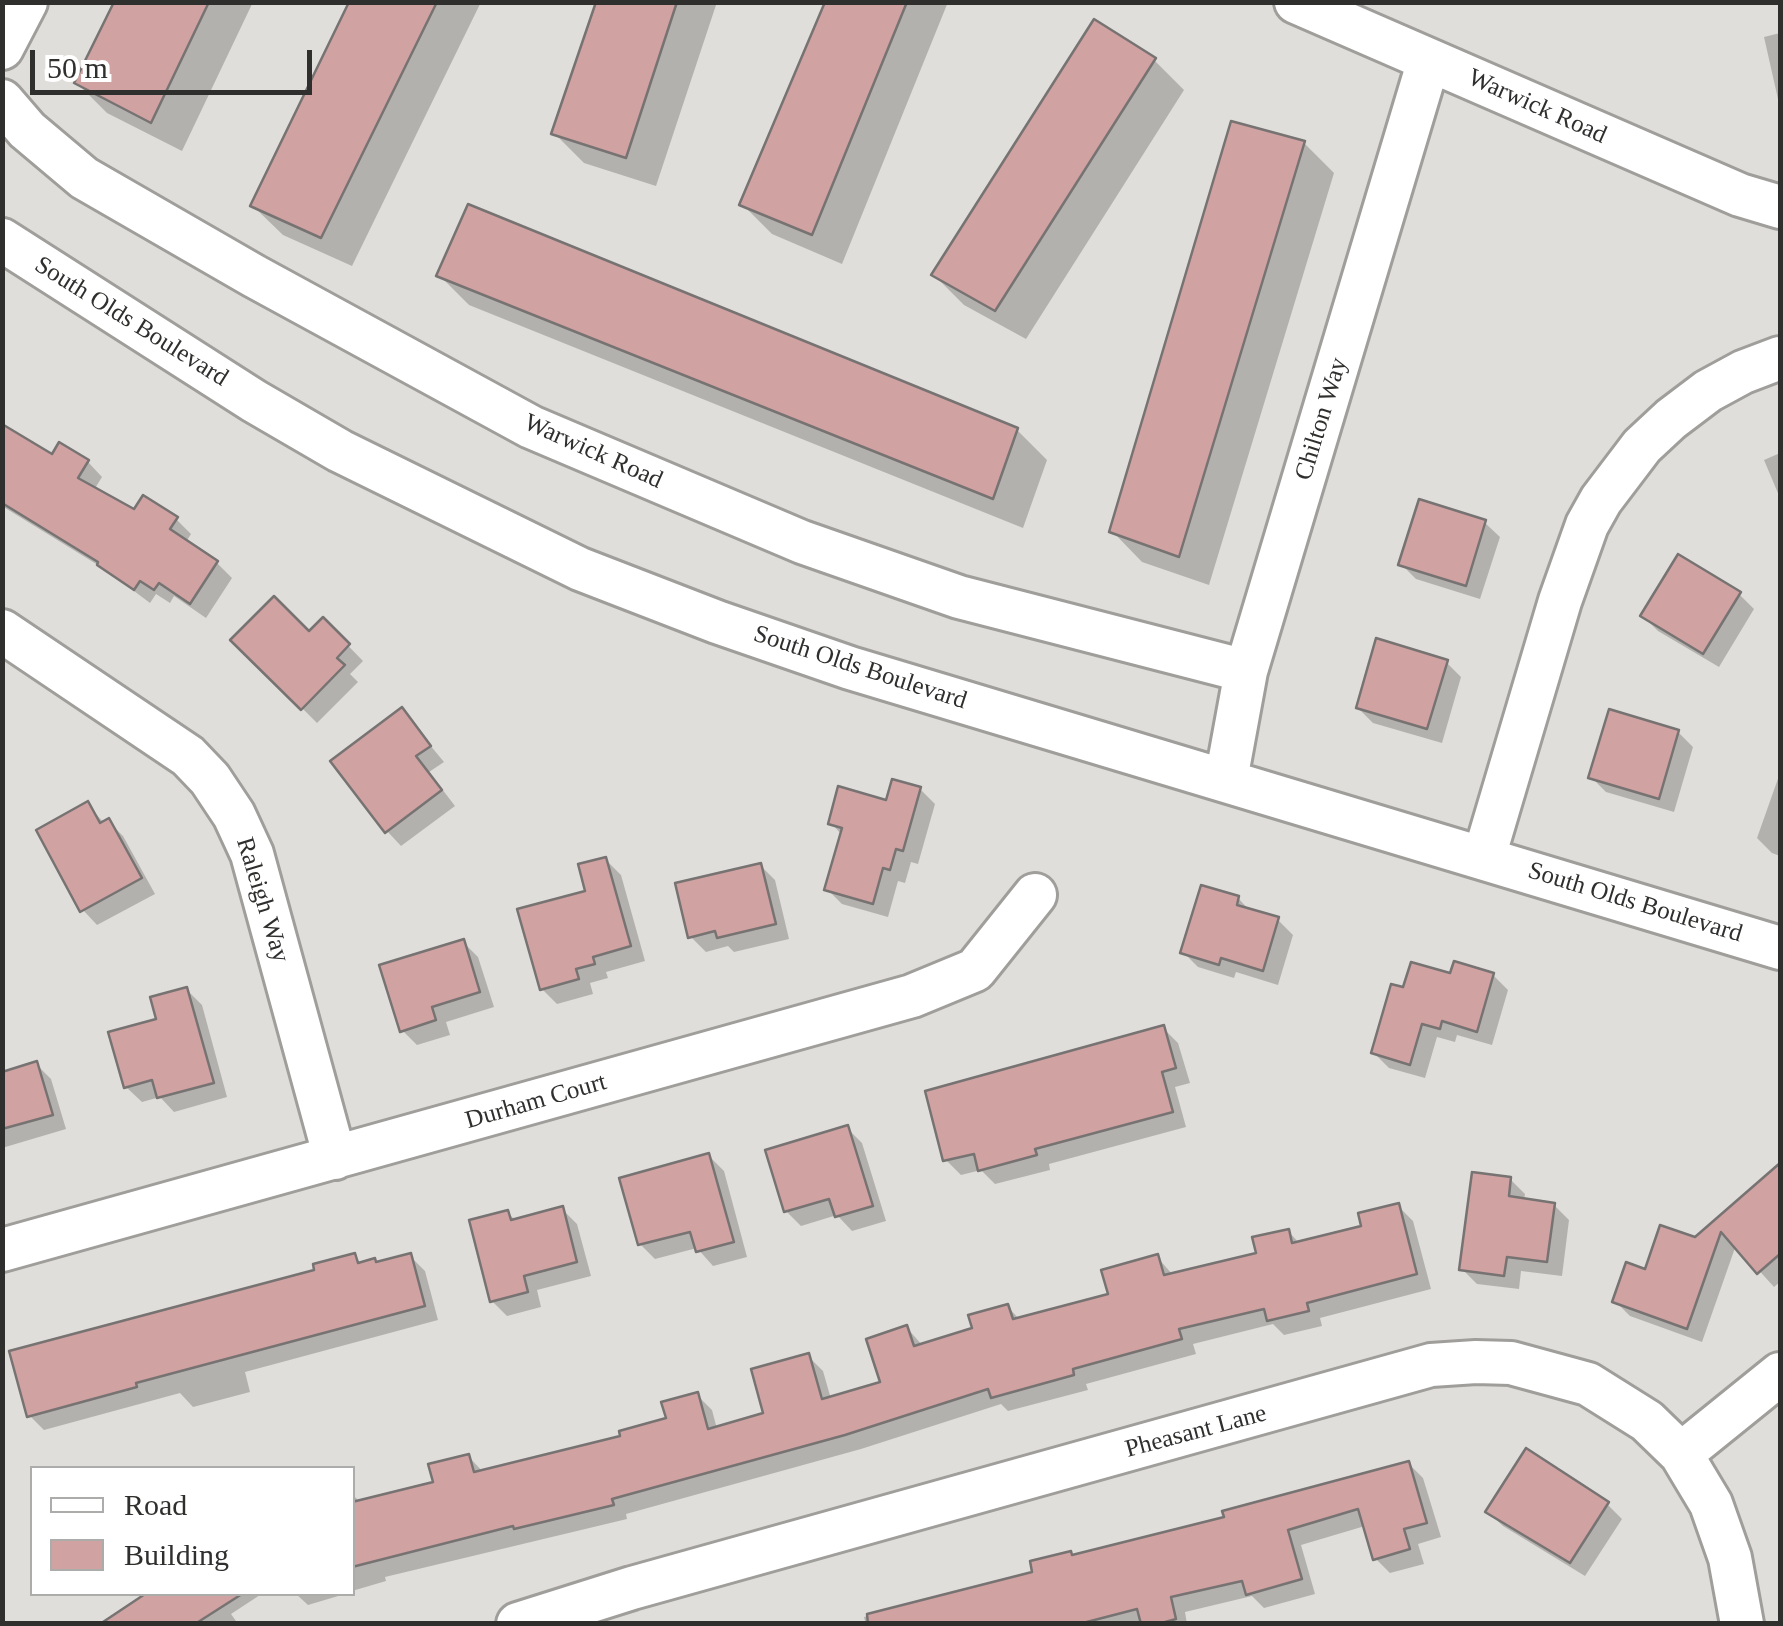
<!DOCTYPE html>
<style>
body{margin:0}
#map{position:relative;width:1783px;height:1626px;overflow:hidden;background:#e0deda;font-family:"Times New Roman",serif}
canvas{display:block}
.frame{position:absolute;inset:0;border:5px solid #2f2f2d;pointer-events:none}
.legend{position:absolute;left:30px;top:1466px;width:325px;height:130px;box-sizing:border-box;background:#fff;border:2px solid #acacab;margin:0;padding:12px 18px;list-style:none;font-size:30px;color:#2f2f2d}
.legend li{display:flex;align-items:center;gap:20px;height:50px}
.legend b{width:50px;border:2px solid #acacab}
.scale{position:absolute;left:30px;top:50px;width:282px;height:45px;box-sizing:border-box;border:5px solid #2f2f2d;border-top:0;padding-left:12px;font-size:30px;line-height:35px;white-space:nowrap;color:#2f2f2d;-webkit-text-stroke:8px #fff;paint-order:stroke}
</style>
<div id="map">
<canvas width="1783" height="1626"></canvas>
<div class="frame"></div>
<ul class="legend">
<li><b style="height:12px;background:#fff"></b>Road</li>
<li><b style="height:28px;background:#d0a2a1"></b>Building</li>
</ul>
<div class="scale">50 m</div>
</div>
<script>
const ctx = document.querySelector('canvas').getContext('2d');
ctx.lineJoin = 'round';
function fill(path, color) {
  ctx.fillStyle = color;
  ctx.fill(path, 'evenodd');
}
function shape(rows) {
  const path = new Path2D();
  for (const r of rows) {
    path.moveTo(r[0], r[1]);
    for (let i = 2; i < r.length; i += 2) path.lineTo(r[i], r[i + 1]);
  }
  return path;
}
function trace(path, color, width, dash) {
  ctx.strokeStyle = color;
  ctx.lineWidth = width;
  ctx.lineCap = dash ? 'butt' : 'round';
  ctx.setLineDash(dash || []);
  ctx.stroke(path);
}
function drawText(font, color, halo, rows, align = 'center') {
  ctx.font = font + ' "Times New Roman",serif';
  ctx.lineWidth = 10;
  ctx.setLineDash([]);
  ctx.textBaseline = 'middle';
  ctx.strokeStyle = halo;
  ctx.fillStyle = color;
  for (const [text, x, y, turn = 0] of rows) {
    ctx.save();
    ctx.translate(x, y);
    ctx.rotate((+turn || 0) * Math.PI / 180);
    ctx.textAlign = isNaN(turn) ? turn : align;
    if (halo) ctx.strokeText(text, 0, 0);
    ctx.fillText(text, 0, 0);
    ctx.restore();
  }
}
const shadow = shape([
 [117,2,253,2,182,151,107,113,77,83],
 [352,2,481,2,352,266,283,235,253,206],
 [599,2,717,2,656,186,584,163,554,133],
 [828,2,948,2,842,264,772,234,742,204],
 [1780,33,1780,108,1764,37],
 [1154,60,1184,90,1026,339,964,305,934,275],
 [1304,143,1334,173,1209,585,1142,562,1112,531],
 [439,275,1017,430,1047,460,1023,528,469,305],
 [2,449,88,462,102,477,94,490,134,513,176,519,191,534,186,542,217,563,232,578,206,618,174,596,170,603,156,594,150,603,106,570,2,506],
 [1780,453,1780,498,1764,460],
 [1484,522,1500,537,1480,599,1416,579,1401,564],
 [1739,594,1754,609,1719,667,1658,631,1643,616],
 [323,620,363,661,350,674,358,682,317,723,234,640,309,634],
 [1446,662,1461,677,1442,743,1373,723,1358,708],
 [401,710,444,762,429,772,455,806,401,846,387,831],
 [1678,732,1693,747,1674,812,1606,792,1591,777],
 [1780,773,1780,856,1772,853,1757,838],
 [920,789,935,804,918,864,911,862,905,883,898,881,888,917,842,904,827,889,842,835,831,823],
 [87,804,104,823,108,821,123,836,155,894,97,925,83,910],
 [606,860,621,875,645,961,606,972,608,978,590,983,593,994,557,1004,542,989],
 [760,865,775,880,789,939,734,952,728,946,706,952,691,937],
 [1238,898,1251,912,1278,920,1293,935,1278,985,1236,972,1234,978,1198,967,1183,952],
 [463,942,478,957,494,1007,446,1022,450,1035,417,1045,402,1030],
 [1493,975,1508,990,1492,1045,1457,1035,1455,1042,1437,1037,1425,1078,1389,1068,1374,1053,1405,990,1452,976],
 [187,990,202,1005,227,1097,174,1112,160,1097,142,1102,126,1087,160,1021],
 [1163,1028,1178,1043,1190,1083,1175,1087,1186,1127,1049,1164,1050,1170,995,1184,981,1170,961,1175,946,1160],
 [36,1064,51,1079,66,1129,2,1148,2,1074],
 [847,1128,862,1143,886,1221,852,1231,837,1215,801,1226,786,1211],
 [709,1156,724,1171,747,1257,713,1266,697,1248,655,1259,640,1244],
 [1779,1168,1780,1282,1774,1287,1736,1245,1702,1342,1630,1316,1615,1301,1646,1272,1695,1240],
 [1510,1179,1525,1194,1524,1201,1554,1205,1569,1220,1562,1276,1521,1271,1519,1289,1477,1284,1462,1269],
 [1398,1206,1413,1221,1431,1289,1320,1318,1322,1326,1284,1335,1273,1324,1193,1344,1196,1354,1086,1384,1088,1390,1008,1411,1001,1404,861,1449,626,1514,627,1519,385,1577,386,1581,352,1591,352,1494,361,1503,436,1483,469,1457,484,1473,624,1438,669,1420,697,1395,712,1410,717,1429,766,1415,808,1356,823,1371,831,1399,883,1384,907,1328,923,1346,975,1330,1008,1307,1020,1320,1111,1296,1157,1257,1173,1275,1259,1255,1288,1231,1300,1244,1364,1228],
 [562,1209,577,1224,591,1276,537,1290,541,1307,507,1316,492,1301,508,1213,516,1221],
 [354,1256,362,1264,377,1265,410,1256,425,1271,438,1320,245,1372,250,1392,193,1407,180,1393,44,1430,29,1415],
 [1408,1463,1423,1478,1441,1537,1418,1544,1424,1564,1390,1573,1375,1558,1365,1526,1301,1545,1315,1594,1264,1608,1252,1596,1185,1612,1187,1624,857,1624,865,1621,864,1617,1035,1574,1074,1557,1227,1519],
 [1607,1504,1622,1519,1585,1576,1503,1526,1488,1512],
 [149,1594,259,1594,260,1595,231,1614,236,1621,233,1624,106,1624],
 [296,1594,345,1594,308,1605]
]);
const building = shape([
 [114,2,209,2,151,123,74,83,114,2],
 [349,2,437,2,321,238,250,206,349,2],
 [596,2,677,2,626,158,551,134,596,2],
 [825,2,907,2,812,235,739,205,825,2],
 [1094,19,1156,58,995,311,931,275,1094,19],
 [1231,121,1305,141,1179,557,1109,532,1231,121],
 [468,204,1018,428,993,499,436,276,468,204],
 [2,424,52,454,59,442,89,460,78,478,134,509,143,495,178,517,170,529,218,561,190,604,159,583,154,590,140,581,134,590,97,565,98,562,2,503,2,424],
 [1419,499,1486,520,1466,586,1398,565,1419,499],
 [1678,554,1741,592,1703,654,1640,616,1678,554],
 [274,596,309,631,323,617,350,644,337,658,345,665,301,710,230,640,274,596],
 [1376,638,1448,660,1427,729,1356,708,1376,638],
 [402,707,431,746,416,756,442,790,385,833,330,761,402,707],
 [1609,709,1679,730,1659,799,1588,778,1609,709],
 [892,779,921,787,903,851,896,849,890,870,883,868,873,904,824,890,842,828,828,824,838,786,886,800,892,779],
 [88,801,100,823,109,818,142,878,80,912,36,830,88,801],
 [606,857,631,946,593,957,595,964,576,969,579,979,540,990,517,909,585,891,578,864,606,857],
 [761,863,776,924,717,938,715,931,688,938,675,883,761,863],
 [1201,885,1239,896,1237,905,1279,917,1263,971,1221,958,1219,965,1180,953,1201,885],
 [464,939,480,992,432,1007,436,1020,400,1032,379,965,464,939],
 [1454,961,1494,973,1477,1032,1442,1021,1440,1029,1422,1024,1410,1065,1371,1053,1391,984,1403,987,1411,962,1450,973,1454,961],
 [187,987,214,1083,157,1098,152,1080,124,1088,108,1032,156,1019,150,997,187,987],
 [1164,1025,1176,1068,1162,1072,1173,1112,1035,1149,1037,1155,978,1171,974,1154,943,1161,925,1091,1164,1025],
 [37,1061,53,1115,2,1129,2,1072,37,1061],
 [848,1125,873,1206,835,1217,829,1199,784,1212,765,1150,848,1125],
 [709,1153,734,1242,696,1252,690,1232,638,1245,619,1178,709,1153],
 [1780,1163,1780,1254,1757,1274,1721,1232,1687,1329,1612,1302,1626,1262,1645,1269,1660,1225,1695,1237,1780,1163],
 [1472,1172,1511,1177,1509,1196,1555,1203,1547,1262,1507,1257,1504,1276,1459,1270,1472,1172],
 [1399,1203,1417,1274,1307,1303,1309,1311,1267,1321,1264,1309,1179,1329,1182,1339,1073,1369,1074,1375,991,1398,988,1389,845,1435,612,1499,614,1505,514,1529,513,1526,352,1567,352,1502,433,1482,428,1464,469,1454,474,1472,620,1436,619,1431,666,1418,661,1402,698,1392,708,1429,763,1413,751,1369,809,1353,822,1399,880,1382,866,1339,907,1325,914,1346,972,1328,968,1315,1008,1304,1013,1319,1108,1294,1101,1270,1158,1254,1164,1275,1256,1253,1252,1237,1289,1229,1292,1243,1361,1226,1358,1213,1399,1203],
 [563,1206,577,1262,524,1276,528,1292,490,1302,469,1220,508,1210,511,1220,563,1206],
 [355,1253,358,1263,375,1258,376,1262,411,1253,425,1306,136,1383,137,1387,27,1417,9,1351,314,1270,313,1264,355,1253],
 [1526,1448,1609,1502,1570,1563,1485,1512,1526,1448],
 [1409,1461,1427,1523,1404,1529,1410,1549,1373,1560,1358,1509,1288,1530,1302,1579,1246,1595,1242,1581,1171,1597,1176,1619,1158,1624,1141,1624,1137,1609,1079,1624,868,1624,867,1614,1032,1572,1030,1561,1071,1551,1072,1555,1224,1517,1222,1511,1409,1461],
 [145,1594,242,1594,195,1624,100,1624,145,1594]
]);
const minor = shape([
 [1296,2,1740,195,1780,207],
 [2,48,26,2],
 [2,101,27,130,84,178,254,276,531,427,802,542,959,597,1246,671],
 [2,240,254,401,340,451,580,569,717,622,850,668,1780,948],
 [2,631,188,756,210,779,234,815,252,854,335,1158],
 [1226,780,1246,671,1429,60],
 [1484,857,1560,601,1587,525,1601,500,1642,446,1671,419,1708,391,1743,372,1780,358],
 [2,1250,912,996,975,970,1035,895],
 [1681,1454,1780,1374],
 [518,1624,632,1588,1431,1365,1476,1362,1511,1363,1588,1384,1647,1421,1681,1454,1711,1504,1730,1558,1742,1624]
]);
const streetNames = [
 ["Warwick Road",1537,107,24],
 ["South Olds Boulevard",131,322,32],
 ["Chilton Way",1322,419,-73],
 ["Warwick Road",593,452,24],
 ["South Olds Boulevard",860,668,18],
 ["Raleigh Way",262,900,73],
 ["South Olds Boulevard",1635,903,17],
 ["Durham Court",536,1102,-16],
 ["Pheasant Lane",1196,1432,-15]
];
fill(shadow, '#0003');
fill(building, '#d0a2a1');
trace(building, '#777373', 2.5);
trace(minor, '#a09e9b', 48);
trace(minor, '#fff', 42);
drawText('25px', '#2f2f2d', '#fff', streetNames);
</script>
